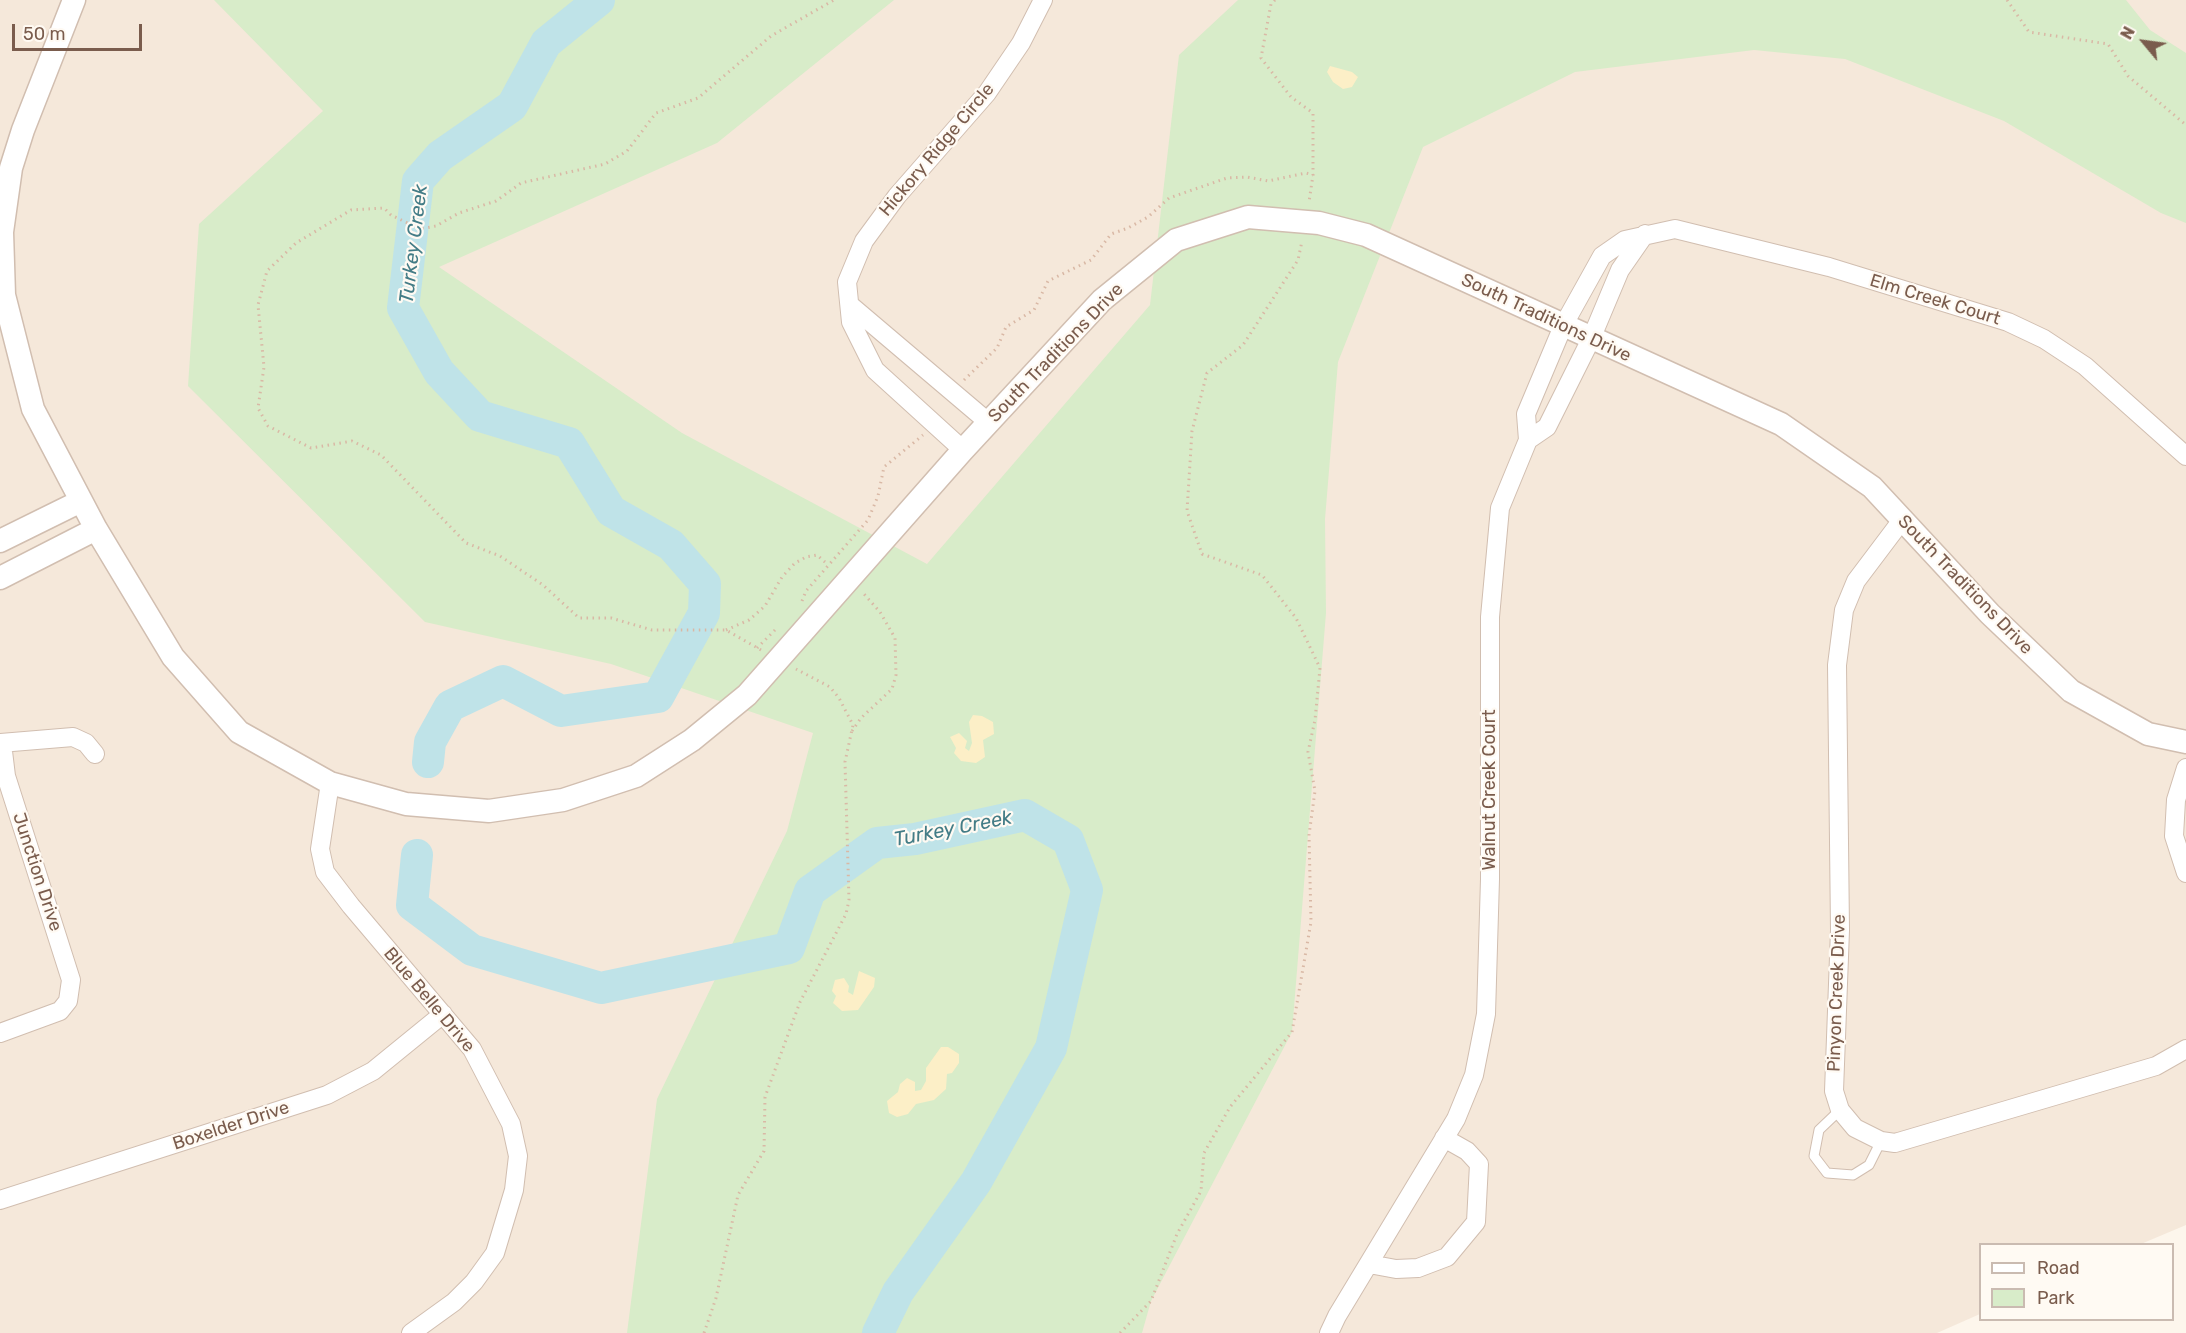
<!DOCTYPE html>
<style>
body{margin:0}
#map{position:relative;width:2186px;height:1333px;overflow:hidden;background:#fdf6ec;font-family:Rubik,sans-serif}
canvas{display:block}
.legend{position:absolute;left:1979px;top:1243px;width:195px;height:78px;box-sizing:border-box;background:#fffaf3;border:2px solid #cabbb1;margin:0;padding:8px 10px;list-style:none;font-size:18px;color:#7a5c4d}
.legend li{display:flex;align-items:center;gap:12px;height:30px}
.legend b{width:30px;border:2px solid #cabbb1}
.north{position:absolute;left:2114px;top:12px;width:60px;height:60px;-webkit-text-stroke:4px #fffaf3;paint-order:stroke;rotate:299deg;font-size:16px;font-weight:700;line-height:24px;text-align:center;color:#7a5c4d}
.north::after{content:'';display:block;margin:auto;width:21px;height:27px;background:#7a5c4d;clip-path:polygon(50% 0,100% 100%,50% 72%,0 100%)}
.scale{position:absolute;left:12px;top:24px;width:130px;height:27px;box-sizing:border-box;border:3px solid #7a5c4d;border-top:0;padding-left:8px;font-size:18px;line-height:21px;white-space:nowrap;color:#7a5c4d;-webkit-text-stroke:4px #fffaf3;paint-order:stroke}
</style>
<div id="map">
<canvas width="2186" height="1333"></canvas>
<ul class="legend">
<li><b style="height:8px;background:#fff"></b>Road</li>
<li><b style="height:16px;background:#d8ecc9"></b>Park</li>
</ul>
<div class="north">N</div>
<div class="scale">50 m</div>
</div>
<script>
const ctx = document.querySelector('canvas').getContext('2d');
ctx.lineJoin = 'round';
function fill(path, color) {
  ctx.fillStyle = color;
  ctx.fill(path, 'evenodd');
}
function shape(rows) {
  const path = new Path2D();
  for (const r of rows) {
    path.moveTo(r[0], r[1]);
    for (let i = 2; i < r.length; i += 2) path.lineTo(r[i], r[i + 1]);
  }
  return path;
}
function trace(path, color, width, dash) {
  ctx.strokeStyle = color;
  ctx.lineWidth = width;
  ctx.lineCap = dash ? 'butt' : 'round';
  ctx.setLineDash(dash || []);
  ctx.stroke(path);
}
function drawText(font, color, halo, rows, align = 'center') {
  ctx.font = font + ' Rubik,sans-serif';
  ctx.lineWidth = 4.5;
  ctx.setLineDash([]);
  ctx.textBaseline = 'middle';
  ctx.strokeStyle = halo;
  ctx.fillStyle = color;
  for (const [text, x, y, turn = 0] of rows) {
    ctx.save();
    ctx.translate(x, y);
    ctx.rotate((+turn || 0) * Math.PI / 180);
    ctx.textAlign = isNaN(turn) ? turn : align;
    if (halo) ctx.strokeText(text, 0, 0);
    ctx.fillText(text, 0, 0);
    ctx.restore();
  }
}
const residential = shape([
 [0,0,2186,0,2186,1225,2141,1244,1980,1244,1980,1314,1937,1333,0,1333]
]);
const green = shape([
 [214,0,894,0,717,143,439,267,682,433,927,564,1150,305,1179,55,1238,0,2126,0,2150,30,2186,53,2186,223,2161,213,2004,121,1845,59,1754,50,1575,72,1423,147,1338,362,1325,519,1326,613,1292,1032,1151,1301,1142,1333,627,1333,657,1099,787,831,813,733,611,664,425,622,188,386,199,224,323,111]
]);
const sand = shape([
 [1330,66,1352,72,1358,77,1352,87,1343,89,1333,82,1327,72],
 [973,715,982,716,993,722,994,734,983,740,985,757,976,763,961,761,954,753,956,748,950,737,959,733,967,741,965,748,969,751,972,743,969,722],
 [859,971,875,978,874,987,858,1010,842,1011,833,1003,836,996,832,991,835,980,844,978,849,986,848,992,853,995],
 [941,1047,948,1047,959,1054,959,1063,952,1073,947,1074,946,1089,934,1100,916,1104,908,1114,897,1117,889,1113,887,1101,898,1092,900,1084,907,1078,915,1082,915,1091,921,1090,926,1081,926,1068]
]);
const river = shape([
 [428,762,430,742,450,706,503,681,561,711,658,697,704,613,705,584,671,545,611,511,569,443,480,416,439,372,403,308,418,181,440,156,512,106,546,43,599,0],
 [417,855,412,905,472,950,601,988,789,948,810,891,877,843,915,839,1025,815,1068,840,1087,890,1051,1048,976,1182,898,1292,878,1333]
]);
const path = shape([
 [1275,0,1271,4,1261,58,1291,97,1313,113,1313,175,1309,202],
 [2007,0,2029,32,2108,44,2128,76,2186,125],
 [964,380,997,348,1006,327,1034,310,1048,281,1091,260,1111,234,1128,228,1148,217,1169,198,1227,178,1247,177,1268,181,1306,173,1313,175],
 [802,601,806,591,868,520,878,496,884,467,923,435],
 [726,630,749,620,765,606,782,577,795,563,806,557,817,555,825,562],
 [757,648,775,630],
 [761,650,726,630,652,630,611,618,579,618,543,585,500,556,466,543,381,455,352,441,311,448,268,426,258,408,264,367,258,305,267,271,296,243,351,210,384,208,391,215,420,229,436,226,459,213,496,201,521,183,605,164,627,151,656,113,698,98,771,36,834,0],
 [852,731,861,718,892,689,896,675,895,638,880,612,864,594],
 [704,1333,716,1298,738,1195,764,1151,765,1097,800,1002,846,914,849,900,845,762,853,725,839,698,830,687,796,669],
 [1120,1333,1151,1301,1177,1234,1201,1191,1204,1153,1230,1107,1292,1032,1311,922,1309,835,1315,791,1308,752,1315,720,1320,668,1296,618,1262,575,1202,554,1187,511,1192,431,1207,373,1243,345,1298,260,1302,241]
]);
const service = shape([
 [1840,1110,1819,1130,1814,1156,1827,1173,1853,1175,1869,1165,1881,1141]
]);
const minor = shape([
 [850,305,988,422],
 [1528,440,1547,427,1591,339,1620,270,1645,234],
 [963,450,875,370,851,322,847,282,864,241,897,196,987,93,1021,43,1043,0],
 [1902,520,1856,581,1844,610,1837,665,1840,930,1834,1091,1840,1110,1855,1128,1881,1141,1895,1143,2156,1066,2186,1049],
 [0,743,73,737,86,743,95,754],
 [2186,768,2176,800,2174,836,2186,873],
 [330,783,320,849,325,872,351,906,472,1049,511,1124,518,1156,514,1190,495,1253,474,1282,454,1302,411,1333],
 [0,1033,60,1011,68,1001,71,980,6,776,2,743],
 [0,1200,327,1095,373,1071,443,1014],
 [1369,1264,1396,1269,1418,1268,1447,1257,1476,1222,1479,1164,1467,1151,1444,1138],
 [1329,1333,1337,1316,1456,1119,1474,1075,1486,1014,1490,879,1490,617,1500,508,1528,440,1526,414,1563,326,1602,256,1625,240,1675,229,1829,267,2008,322,2044,339,2085,366,2186,456]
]);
const tertiary = shape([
 [74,0,23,130,11,168,2,232,4,295,33,409,96,529,173,657,239,732,330,783,406,804,489,811,563,800,636,776,692,740,747,695,963,450,1102,300,1176,240,1248,217,1319,223,1366,235,1781,424,1872,487,1990,614,2071,691,2148,734,2186,742],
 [0,541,81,501],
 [0,578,96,529]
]);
const streetNames = [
 ["Hickory Ridge Circle",937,150,-50],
 ["Elm Creek Court",1935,300,17],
 ["South Traditions Drive",1546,318,25],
 ["South Traditions Drive",1056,353,-46],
 ["South Traditions Drive",1965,585,46],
 ["Walnut Creek Court",1490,790,-90],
 ["Junction Drive",37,872,72],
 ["Pinyon Creek Drive",1837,993,-88],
 ["Blue Belle Drive",429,1000,50],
 ["Boxelder Drive",231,1126,-18]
];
const waterNames = [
 ["Turkey Creek",414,244,-83],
 ["Turkey Creek",953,829,-11]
];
fill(residential, '#f5e8da');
fill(green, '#d8ecc9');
fill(sand, '#fcefc7');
trace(river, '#bfe3e8', 32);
trace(service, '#d1beb0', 11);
trace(minor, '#d1beb0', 20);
trace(tertiary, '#d1beb0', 25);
trace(path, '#d9b8a5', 3, [1.5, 4.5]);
trace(service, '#fff', 9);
trace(minor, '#fff', 18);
trace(tertiary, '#fff', 22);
drawText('18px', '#7a5c4d', '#fffaf3', streetNames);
drawText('italic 20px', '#437c86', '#fffaf3', waterNames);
</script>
